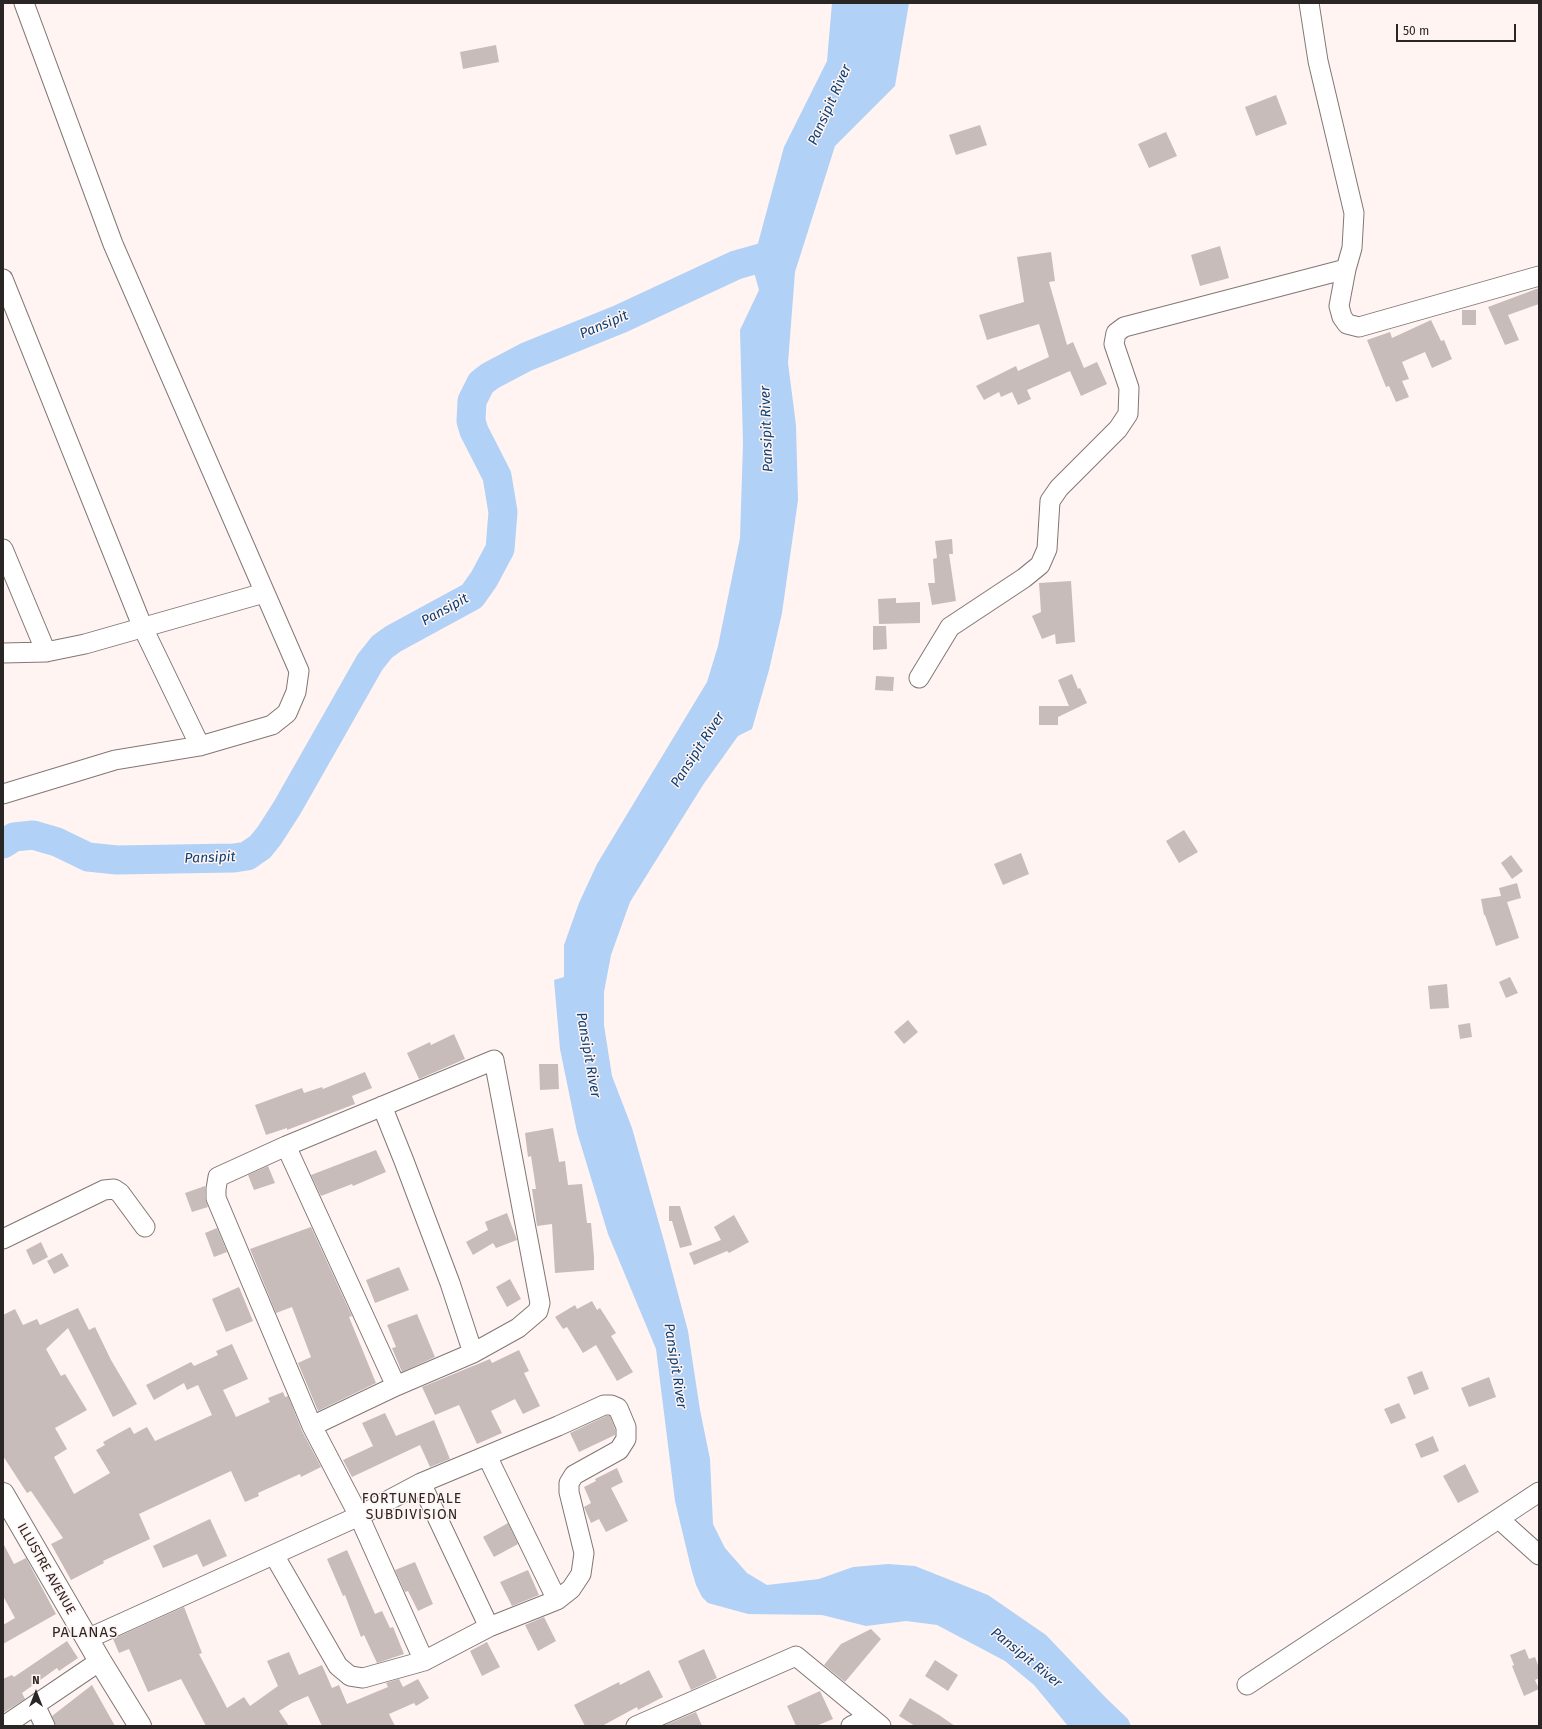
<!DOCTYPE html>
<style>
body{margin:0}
#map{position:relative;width:1542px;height:1729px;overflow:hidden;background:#fff4f1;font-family:"Fira Sans",sans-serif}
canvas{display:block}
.frame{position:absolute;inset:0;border:4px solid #2a2625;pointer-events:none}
.north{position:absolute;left:16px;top:1673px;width:40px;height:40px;-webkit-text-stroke:3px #fff4f1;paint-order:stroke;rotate:0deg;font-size:11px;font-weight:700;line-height:16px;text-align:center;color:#2a2625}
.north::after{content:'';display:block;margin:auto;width:14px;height:18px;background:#2a2625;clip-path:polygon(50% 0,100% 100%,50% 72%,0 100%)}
.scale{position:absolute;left:1396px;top:24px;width:120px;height:18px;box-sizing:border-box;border:2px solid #2a2625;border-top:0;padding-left:5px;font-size:12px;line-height:14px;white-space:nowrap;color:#2a2625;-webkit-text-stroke:3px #fff4f1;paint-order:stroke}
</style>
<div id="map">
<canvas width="1542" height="1729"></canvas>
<div class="frame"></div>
<div class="north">N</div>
<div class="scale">50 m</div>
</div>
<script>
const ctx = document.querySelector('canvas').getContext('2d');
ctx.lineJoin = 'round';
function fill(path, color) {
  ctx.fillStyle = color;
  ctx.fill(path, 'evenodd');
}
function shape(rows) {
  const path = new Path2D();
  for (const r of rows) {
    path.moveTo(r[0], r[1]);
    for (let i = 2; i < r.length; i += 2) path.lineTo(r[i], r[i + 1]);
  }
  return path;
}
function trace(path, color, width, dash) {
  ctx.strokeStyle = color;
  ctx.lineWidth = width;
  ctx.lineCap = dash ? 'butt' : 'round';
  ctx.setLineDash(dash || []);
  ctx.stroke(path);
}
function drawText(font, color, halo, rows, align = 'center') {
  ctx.font = font + ' "Fira Sans",sans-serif';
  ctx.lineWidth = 3;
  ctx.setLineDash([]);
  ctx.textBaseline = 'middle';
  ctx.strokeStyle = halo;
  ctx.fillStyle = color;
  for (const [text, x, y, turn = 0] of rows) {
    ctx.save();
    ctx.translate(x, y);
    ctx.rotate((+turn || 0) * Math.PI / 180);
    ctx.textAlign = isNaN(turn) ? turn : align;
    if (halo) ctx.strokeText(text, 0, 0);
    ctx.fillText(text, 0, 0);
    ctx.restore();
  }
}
const water = shape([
 [832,3,909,3,895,86,835,146,795,272,788,363,796,425,798,500,782,613,769,670,752,729,738,736,703,785,630,902,611,955,604,992,604,1025,612,1076,632,1128,664,1241,688,1331,700,1410,710,1459,713,1524,725,1548,747,1573,767,1585,819,1579,853,1567,888,1564,915,1566,988,1595,1046,1635,1106,1698,1128,1719,1131,1726,1068,1726,1034,1685,1005,1661,937,1625,906,1621,866,1626,822,1615,748,1614,708,1603,702,1597,696,1585,691,1568,675,1501,656,1349,608,1234,577,1132,560,1049,554,980,564,977,564,945,579,903,597,864,707,682,718,646,740,538,743,444,740,330,759,290,754,272,739,253,757,247,784,147,827,61]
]);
const river = shape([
 [3,844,14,837,33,835,57,842,88,857,117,860,234,858,247,856,260,847,269,836,287,808,370,662,382,647,393,639,472,596,484,579,500,549,503,512,497,476,474,431,471,421,472,401,481,383,490,376,526,357,620,319,736,265,768,256]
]);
const building = shape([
 [496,45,499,62,463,69,460,52],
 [1276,95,1287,124,1256,136,1245,107],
 [980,125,987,145,956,155,949,135],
 [1166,132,1177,156,1149,168,1138,144],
 [1220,246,1229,278,1200,286,1191,255],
 [1051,252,1055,281,1049,282,1067,345,1073,342,1084,368,1097,362,1107,384,1081,396,1070,371,1027,390,1031,399,1018,405,1012,392,1001,397,999,392,984,400,976,386,1016,366,1018,371,1049,357,1039,324,987,340,979,315,1024,302,1017,257],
 [1539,288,1539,304,1508,315,1519,340,1505,345,1488,307],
 [1462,310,1476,310,1476,325,1462,325],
 [1431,320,1441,341,1444,340,1452,359,1432,368,1425,352,1402,362,1409,379,1402,381,1409,397,1396,402,1389,386,1386,387,1367,340,1390,332,1392,338],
 [952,539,953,554,949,554,956,601,932,605,928,583,935,583,933,559,937,558,935,541],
 [1071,581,1075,642,1056,644,1055,634,1042,639,1032,616,1041,612,1039,583],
 [896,598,896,603,920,602,920,623,879,624,878,599],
 [873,626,886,626,887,649,873,650],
 [1072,674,1078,689,1080,688,1087,703,1058,717,1058,725,1039,725,1039,706,1069,706,1058,680],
 [876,676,894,677,893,691,875,690],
 [1184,830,1198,852,1179,863,1166,841],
 [1021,853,1029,874,1003,885,994,864],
 [1511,855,1523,871,1512,879,1501,863],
 [1517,883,1521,898,1507,902,1519,938,1496,946,1485,915,1484,915,1481,899,1501,896,1499,888],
 [1510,977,1518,993,1506,998,1499,982],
 [1447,984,1449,1008,1430,1009,1428,986],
 [908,1020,918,1032,904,1044,894,1032],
 [1470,1023,1472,1037,1460,1039,1458,1025],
 [454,1034,465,1059,419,1079,407,1053,430,1042,431,1045],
 [539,1064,558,1064,559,1089,540,1090],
 [365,1072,372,1088,352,1096,355,1104,287,1130,287,1128,266,1135,255,1105,302,1088,304,1093,322,1087,323,1089],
 [553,1128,559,1162,565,1161,568,1185,582,1184,587,1223,591,1223,594,1257,594,1270,555,1273,552,1224,537,1226,532,1189,536,1189,531,1156,528,1157,525,1133],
 [376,1150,386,1172,353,1186,352,1184,321,1196,311,1175],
 [268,1166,275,1183,254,1190,248,1175],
 [205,1186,205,1198,208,1207,192,1212,185,1193],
 [669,1206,680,1206,692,1245,680,1248,672,1221,669,1221],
 [507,1213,517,1240,496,1248,493,1243,473,1255,466,1242,488,1230,485,1222],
 [734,1215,749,1242,729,1253,727,1251,694,1265,689,1253,721,1240,714,1227],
 [311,1227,350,1312,352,1316,349,1317,376,1383,318,1411,298,1363,311,1357,292,1307,276,1313,250,1249],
 [217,1228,227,1252,214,1257,205,1233],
 [41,1242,48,1257,33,1265,26,1250],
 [62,1253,69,1266,54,1274,47,1261],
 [399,1267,409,1290,375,1303,366,1280],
 [510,1279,521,1299,507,1307,496,1287],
 [239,1287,253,1321,226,1332,212,1299],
 [592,1301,597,1310,600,1308,616,1333,611,1336,633,1372,617,1381,596,1345,583,1353,567,1327,563,1329,555,1317,575,1305,577,1309],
 [78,1308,89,1330,95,1327,111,1360,137,1404,113,1417,68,1328,46,1349,61,1376,65,1374,87,1410,55,1428,67,1449,54,1457,74,1494,110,1473,96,1450,105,1445,103,1442,130,1427,134,1434,147,1427,155,1441,212,1415,198,1385,187,1390,184,1383,154,1400,146,1385,191,1362,194,1366,218,1355,216,1351,232,1344,248,1379,223,1390,236,1417,270,1402,268,1398,283,1392,285,1397,288,1396,302,1431,321,1467,301,1477,300,1474,258,1493,259,1496,245,1502,231,1471,139,1514,150,1539,103,1561,104,1563,71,1580,51,1544,63,1538,31,1491,27,1493,3,1456,3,1315,15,1309,23,1325,37,1319,40,1325],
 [417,1314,435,1357,402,1372,392,1348,396,1347,387,1325],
 [519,1350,529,1371,524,1373,540,1406,523,1414,515,1399,491,1411,502,1433,477,1444,459,1405,435,1415,422,1387,490,1359,492,1363],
 [1422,1371,1429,1389,1414,1395,1407,1377],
 [1489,1377,1496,1397,1469,1407,1461,1388],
 [1399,1403,1406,1418,1391,1424,1384,1409],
 [385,1413,396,1436,434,1420,450,1459,430,1467,420,1445,352,1477,343,1460,373,1446,362,1423],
 [606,1416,610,1416,615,1429,615,1435,579,1452,570,1433],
 [1433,1436,1439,1451,1421,1458,1415,1444],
 [1465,1464,1479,1492,1458,1503,1443,1476],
 [617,1468,623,1482,611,1488,628,1521,606,1532,599,1519,591,1523,584,1507,591,1503,584,1487,596,1481,595,1479],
 [210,1519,227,1556,203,1567,197,1554,163,1568,153,1546],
 [508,1523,518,1544,494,1557,483,1537],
 [3,1543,14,1564,26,1558,56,1614,3,1644,3,1625,15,1618,3,1596],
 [347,1550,375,1614,382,1611,390,1628,393,1627,404,1654,377,1663,364,1635,361,1637,345,1595,343,1596,327,1559],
 [415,1562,433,1604,418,1611,408,1591,405,1592,395,1570],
 [528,1570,539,1595,512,1606,500,1582],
 [184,1607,202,1653,199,1654,227,1708,244,1697,250,1706,278,1686,267,1661,289,1652,299,1675,322,1665,332,1688,339,1685,347,1704,388,1687,386,1683,399,1679,403,1687,418,1679,429,1698,416,1706,414,1703,389,1714,395,1726,322,1726,308,1696,292,1703,279,1711,289,1726,206,1726,181,1679,148,1692,129,1649,119,1653,113,1639],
 [544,1617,556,1641,538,1651,525,1625],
 [871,1629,881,1639,845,1682,824,1665,841,1644],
 [67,1641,78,1658,59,1671,57,1668,22,1693,25,1699,3,1713,3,1679,12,1675,14,1677],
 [487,1642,500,1667,482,1676,470,1651],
 [704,1649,717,1678,691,1690,678,1661],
 [1525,1649,1529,1659,1535,1657,1539,1668,1539,1678,1535,1680,1539,1689,1524,1696,1512,1666,1514,1665,1510,1655],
 [935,1660,958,1675,948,1691,925,1676],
 [649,1670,663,1697,638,1710,637,1707,602,1726,585,1726,574,1705,619,1682,620,1685],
 [92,1685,115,1726,56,1726,52,1716],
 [820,1691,833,1719,816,1726,796,1726,787,1706],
 [910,1698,939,1715,955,1726,915,1726,899,1716],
 [696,1712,702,1726,663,1726]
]);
const minor = shape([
 [1346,269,1339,306,1342,317,1347,324,1359,327,1539,276],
 [3,279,143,628,200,746],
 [3,549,46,652],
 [3,653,46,652,85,644,264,593],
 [919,678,950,627,1024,578,1040,565,1047,549,1050,501,1059,488,1118,429,1128,414,1129,388,1114,344,1116,333,1124,327,1346,269,1352,248,1354,213,1318,61,1309,3],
 [3,794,115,760,200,746,272,725,287,713,296,692,299,671,113,244,24,3],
 [382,1106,404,1161,450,1283,473,1353,396,1386],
 [286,1146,396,1386,312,1426],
 [3,1239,104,1190,114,1189,120,1193,145,1227],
 [421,1483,489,1627],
 [1499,1519,1539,1555],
 [274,1555,338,1666,350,1676,363,1678,424,1661,489,1627,557,1600,487,1456],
 [87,1639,359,1516,421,1483,558,1426,604,1405,611,1405,618,1408,626,1427,626,1439,619,1450,574,1475,569,1483,569,1492,584,1553,581,1574,571,1589,557,1600],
 [424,1661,359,1516,312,1426,216,1198,216,1189,218,1177,286,1146,494,1060,540,1303,538,1311,518,1328,473,1353],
 [1247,1685,1539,1492],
 [35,1705,45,1726],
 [4,1726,100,1661],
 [636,1726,796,1656,881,1726],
 [851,1726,870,1717]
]);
const major = shape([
 [3,1494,100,1661,140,1726]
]);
const streetNames = [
 ["ILLUSTRE AVENUE",46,1569,60]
];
const waterNames = [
 ["Pansipit River",830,105,-66],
 ["Pansipit",604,325,-23],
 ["Pansipit River",767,429,-92],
 ["Pansipit",445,610,-29],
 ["Pansipit River",698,750,-57],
 ["Pansipit",210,858,-2],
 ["Pansipit River",588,1055,80],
 ["Pansipit River",675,1366,81],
 ["Pansipit River",1026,1658,39]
];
const neighbourhoodNames = [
 ["FORTUNEDALE",412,1499],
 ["SUBDIVISION",412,1515]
];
const quarterNames = [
 ["PALANAS",85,1633]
];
fill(water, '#b2d1f7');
trace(river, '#b2d1f7', 29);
fill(building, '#c7bcb9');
trace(minor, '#817775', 21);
trace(major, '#817775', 24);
trace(minor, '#fff', 19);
trace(major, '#fff', 22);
drawText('13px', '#2a2625', '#fff4f1', streetNames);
drawText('italic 14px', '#0a4078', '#fff4f1', waterNames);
ctx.letterSpacing = '1px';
drawText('14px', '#2a2625', '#fff4f1', neighbourhoodNames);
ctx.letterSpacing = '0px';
ctx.letterSpacing = '1px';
drawText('15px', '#2a2625', '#fff4f1', quarterNames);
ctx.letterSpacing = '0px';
</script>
